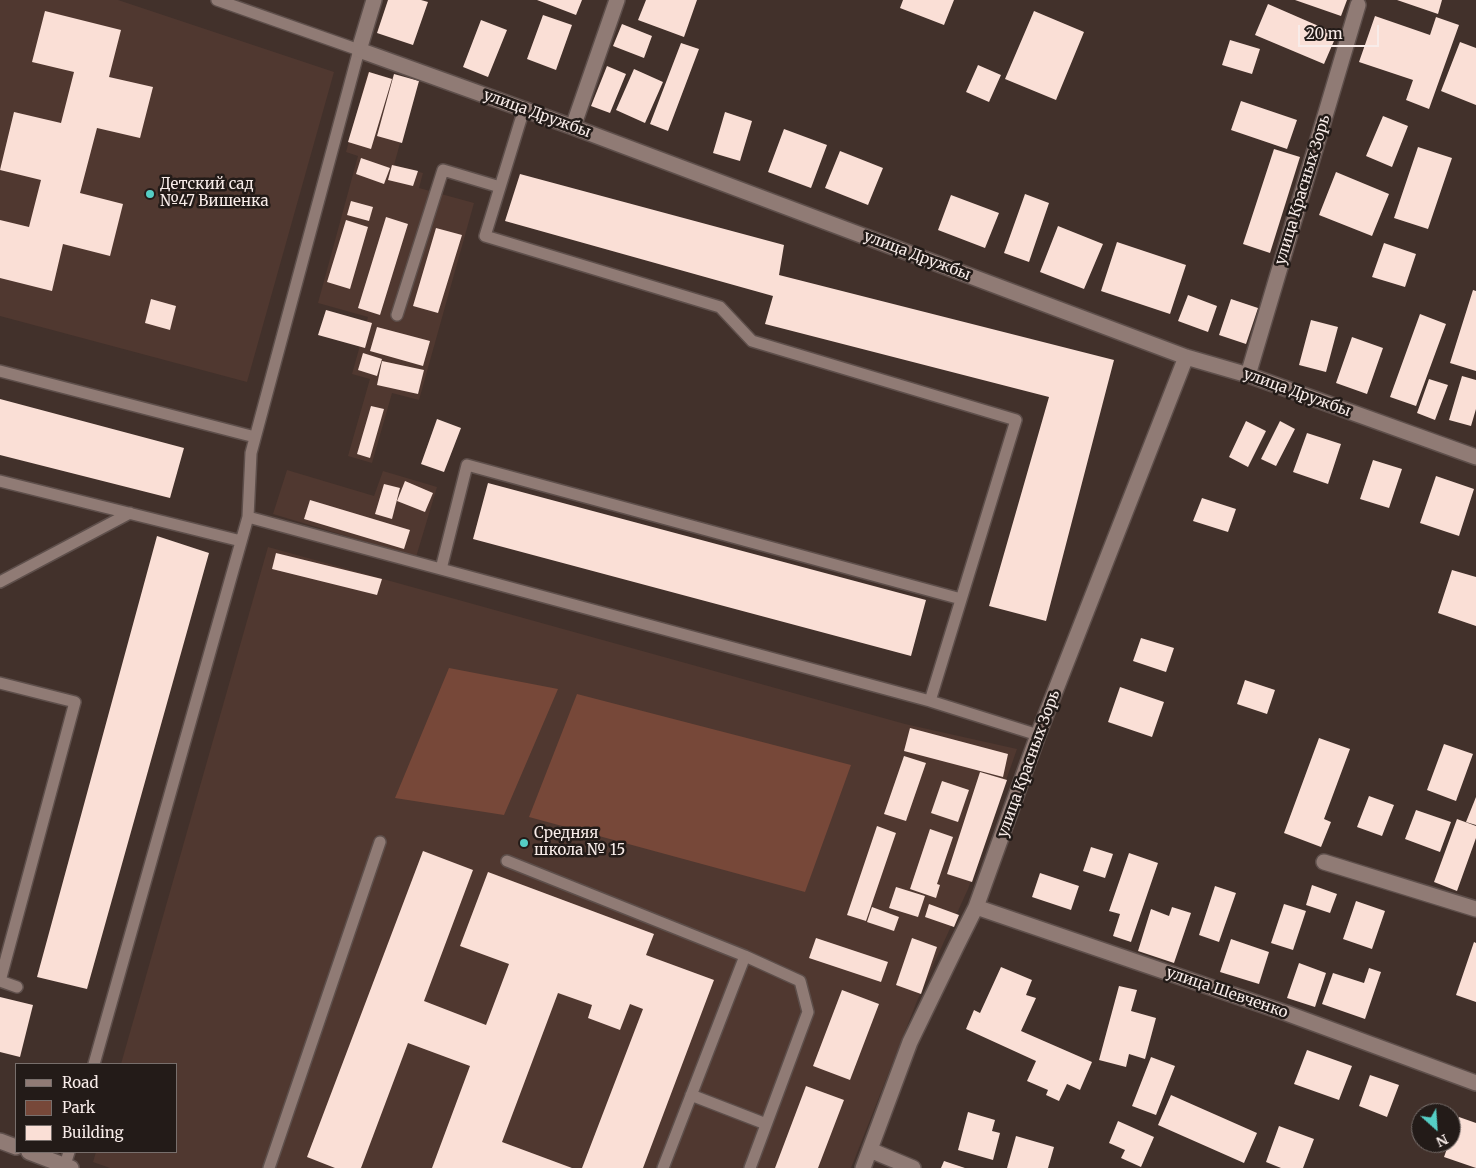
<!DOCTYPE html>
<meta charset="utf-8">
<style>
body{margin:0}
#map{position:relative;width:1476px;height:1168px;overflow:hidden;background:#42312b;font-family:Merriweather,serif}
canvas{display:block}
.legend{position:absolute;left:15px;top:1063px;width:162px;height:90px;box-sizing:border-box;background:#231b18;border:1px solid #786f6c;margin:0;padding:6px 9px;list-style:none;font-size:15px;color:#f8ece9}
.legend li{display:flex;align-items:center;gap:10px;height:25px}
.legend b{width:25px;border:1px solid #786f6c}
.north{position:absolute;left:1411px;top:1103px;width:50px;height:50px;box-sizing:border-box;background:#231b18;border:1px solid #786f6c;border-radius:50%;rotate:154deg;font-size:14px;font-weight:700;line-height:20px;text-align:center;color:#f8ece9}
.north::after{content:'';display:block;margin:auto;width:18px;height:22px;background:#55cec5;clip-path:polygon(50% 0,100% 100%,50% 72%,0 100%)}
.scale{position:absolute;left:1298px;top:25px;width:81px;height:22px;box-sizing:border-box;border:2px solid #f8ece9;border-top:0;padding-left:6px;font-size:15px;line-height:18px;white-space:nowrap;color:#f8ece9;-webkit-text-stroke:4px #231b18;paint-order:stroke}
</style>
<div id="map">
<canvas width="1476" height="1168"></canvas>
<ul class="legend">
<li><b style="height:6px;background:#907b75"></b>Road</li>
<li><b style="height:14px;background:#774839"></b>Park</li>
<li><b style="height:14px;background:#fadfd6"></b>Building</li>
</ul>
<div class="north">N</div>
<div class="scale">20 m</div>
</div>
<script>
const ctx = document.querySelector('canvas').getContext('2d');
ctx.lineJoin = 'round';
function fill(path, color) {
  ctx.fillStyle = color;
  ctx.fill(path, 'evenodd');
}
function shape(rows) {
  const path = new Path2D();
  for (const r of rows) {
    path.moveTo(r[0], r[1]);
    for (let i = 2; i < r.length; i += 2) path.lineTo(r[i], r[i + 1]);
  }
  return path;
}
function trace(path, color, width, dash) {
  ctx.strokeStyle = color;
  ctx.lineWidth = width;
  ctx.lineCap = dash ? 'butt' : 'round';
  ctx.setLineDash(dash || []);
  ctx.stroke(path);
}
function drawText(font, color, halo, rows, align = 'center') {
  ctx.font = font + ' Merriweather,serif';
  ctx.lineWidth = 5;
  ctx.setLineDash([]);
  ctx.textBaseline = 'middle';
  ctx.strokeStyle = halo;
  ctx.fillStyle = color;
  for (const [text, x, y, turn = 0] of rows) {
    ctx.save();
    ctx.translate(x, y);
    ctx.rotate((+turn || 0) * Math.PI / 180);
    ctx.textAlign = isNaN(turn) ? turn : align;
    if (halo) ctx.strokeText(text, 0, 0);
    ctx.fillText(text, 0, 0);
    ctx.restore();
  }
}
const built = shape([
 [0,0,118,0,334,72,247,382,0,316],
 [368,72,416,85,394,165,423,173,419,188,474,203,419,400,392,393,372,463,348,456,370,379,352,374,368,317,318,303,358,156,346,152],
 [287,470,374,496,383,471,437,487,416,557,273,514],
 [268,547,905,724,1017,749,968,889,917,1001,851,1168,110,1168,93,1162,96,1152,176,1152,176,1064,121,1064]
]);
const green = shape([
 [449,668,558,689,504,815,395,798],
 [577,694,851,765,805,892,529,817]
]);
const building = shape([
 [388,0,421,0,428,2,413,45,377,33],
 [537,0,582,0,576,15],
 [646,0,697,0,684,37,638,20],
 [903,0,954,0,944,25,900,8],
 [1295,0,1347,0,1341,16],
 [1397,0,1442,0,1438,14],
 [1268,4,1337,34,1324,64,1255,35],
 [45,11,121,30,109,77,153,87,140,138,97,128,80,193,123,204,110,256,63,244,52,291,0,278,0,220,29,227,41,180,0,170,14,112,61,123,74,72,32,62],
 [1034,11,1084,32,1056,100,1005,79],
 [543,15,572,25,556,70,527,59],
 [1375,16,1430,35,1436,17,1459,25,1429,109,1406,100,1413,80,1359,62],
 [481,20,507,30,488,77,463,67],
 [622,24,652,36,644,58,613,46],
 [1230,40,1260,49,1252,74,1222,65],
 [1460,42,1476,48,1476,105,1441,91],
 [681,43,699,49,668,131,650,124],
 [978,65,1001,75,989,102,966,92],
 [607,66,626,74,610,113,591,106],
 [634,69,663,82,645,123,616,110],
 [369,72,392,79,371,149,348,142],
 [394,74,419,81,402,143,377,136],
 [1241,101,1297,120,1287,149,1231,130],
 [725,112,752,121,740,161,713,153],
 [1383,116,1408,126,1392,167,1366,156],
 [784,129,827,145,811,188,768,172],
 [1418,147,1452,158,1428,229,1394,218],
 [1274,149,1300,157,1270,253,1243,244],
 [840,151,883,168,868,205,825,188],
 [361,158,390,168,384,184,356,174],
 [392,165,418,171,413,186,388,180],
 [1336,172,1389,194,1372,236,1319,215],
 [520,174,784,245,779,275,1114,360,1046,621,989,606,1049,397,765,324,773,296,505,221],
 [1025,194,1049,203,1029,262,1004,253],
 [951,195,999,213,985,248,938,230],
 [351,201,373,207,369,221,347,215],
 [386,217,408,224,380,315,358,308],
 [346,220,368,227,350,289,327,282],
 [1058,226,1103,244,1084,289,1040,272],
 [436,228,462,235,438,313,413,306],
 [1117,242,1186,265,1170,314,1101,291],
 [1384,243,1416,254,1405,287,1372,277],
 [1473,290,1476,291,1476,371,1450,363],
 [1188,295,1217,306,1208,332,1178,321],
 [151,299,176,306,170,330,145,323],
 [1231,299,1258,308,1246,344,1219,335],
 [326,310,372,323,365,348,318,335],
 [1420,314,1446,324,1416,406,1390,397],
 [1311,320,1338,327,1326,372,1299,365],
 [377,327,430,341,423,366,370,351],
 [1352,337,1383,348,1367,394,1336,383],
 [363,353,382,359,377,376,358,370],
 [382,361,424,370,418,394,377,385],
 [1462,376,1476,380,1476,409,1471,426,1449,420],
 [1429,379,1448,385,1435,420,1417,413],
 [0,399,184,448,170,498,0,455],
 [371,406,384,409,370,458,357,454],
 [437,419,461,428,444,472,421,464],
 [1246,421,1266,431,1248,467,1229,457],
 [1280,421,1295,429,1276,466,1261,459],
 [1307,433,1341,444,1328,484,1293,472],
 [1373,460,1402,469,1389,508,1360,499],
 [1436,476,1474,489,1459,536,1420,523],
 [405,481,433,493,425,512,397,501],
 [488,483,926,600,911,656,473,539],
 [384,484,400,488,392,519,375,514],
 [1202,498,1236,509,1228,532,1193,521],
 [310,500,410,530,404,549,304,519],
 [157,536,209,553,87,989,37,977],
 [276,553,382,579,377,595,272,569],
 [1452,570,1476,577,1476,626,1438,613],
 [1141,638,1174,648,1166,672,1133,661],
 [1245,680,1275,690,1267,714,1237,704],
 [1120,687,1164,702,1152,737,1108,722],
 [910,728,1008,754,1003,777,904,751],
 [1319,738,1350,749,1324,819,1331,822,1321,847,1284,833],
 [1444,744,1473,754,1456,801,1427,790],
 [904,756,926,763,906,821,884,814],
 [980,772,1007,780,972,882,947,874],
 [942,781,969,790,958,822,931,813],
 [1369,796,1394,805,1382,836,1357,827],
 [1476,797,1476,825,1466,822],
 [1416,810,1451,822,1440,852,1405,839],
 [1457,819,1476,826,1476,838,1457,891,1434,882],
 [877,826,896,833,866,921,847,915],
 [930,829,953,837,937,884,940,885,936,898,910,889],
 [1091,847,1113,854,1105,878,1083,871],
 [423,851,473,870,424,1001,486,1025,509,964,460,946,488,872,654,934,646,955,714,980,643,1168,582,1168,643,1009,630,1004,620,1030,588,1018,592,1005,558,993,502,1142,572,1168,432,1168,470,1066,408,1043,361,1168,335,1168,307,1157],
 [1129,853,1158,863,1131,942,1113,936,1120,914,1109,911],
 [1040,873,1079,886,1071,910,1032,897],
 [1312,885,1337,894,1330,913,1306,905],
 [1215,886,1236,893,1219,942,1199,935],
 [896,887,925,896,918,917,889,908],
 [1356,901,1385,911,1372,949,1343,939],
 [929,904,959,915,954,927,925,917],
 [1284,904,1306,911,1293,950,1271,943],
 [872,907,899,917,894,931,867,922],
 [1172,907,1191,913,1174,963,1138,951,1151,909,1169,916],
 [816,938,888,962,881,982,809,958],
 [912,938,937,947,921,994,896,985],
 [1231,939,1269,952,1259,984,1220,972],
 [1474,942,1476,943,1476,1002,1456,995],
 [1299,963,1326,973,1315,1007,1287,998],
 [1001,967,1032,980,1026,995,1036,998,1021,1031,1092,1062,1080,1090,1067,1084,1059,1101,1046,1095,1048,1090,1027,1081,1036,1061,966,1029,974,1010,980,1013],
 [1369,968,1381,972,1365,1019,1322,1004,1333,973,1364,983],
 [1119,986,1137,990,1131,1011,1156,1018,1145,1059,1129,1054,1126,1067,1099,1060],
 [842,990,879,1004,850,1080,813,1066],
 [0,997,33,1005,20,1057,0,1052],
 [1307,1050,1352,1066,1339,1100,1294,1084],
 [1151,1057,1175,1066,1156,1115,1132,1106],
 [1370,1075,1399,1085,1387,1117,1359,1106],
 [806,1086,844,1100,818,1168,775,1168],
 [1171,1095,1257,1133,1244,1163,1158,1125],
 [968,1112,995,1120,992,1131,1000,1133,993,1160,958,1150],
 [1459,1117,1476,1123,1476,1168,1444,1157,1449,1143,1451,1143,1451,1137],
 [1118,1121,1154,1137,1141,1167,1121,1158,1125,1150,1109,1143],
 [1279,1126,1314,1139,1303,1168,1281,1168,1266,1162],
 [1016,1136,1054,1147,1048,1168,1007,1168],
 [944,1161,965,1168,941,1168]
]);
const lane = shape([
 [524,109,485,236,720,307,752,341,1016,420,930,701],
 [397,315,443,170,500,187],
 [0,371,255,437],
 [0,481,241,541],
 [248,517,930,701,1038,735],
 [441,569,467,465,961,599],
 [0,582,130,513],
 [0,683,75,702,0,981],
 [507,861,745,956,663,1168],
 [745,956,800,981,808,1012,750,1168],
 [0,981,17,987],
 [94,1064,248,517,251,453,359,50,217,0],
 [691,1095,766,1124],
 [65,1165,69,1152],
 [269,1168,380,842]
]);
const street = shape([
 [374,0,359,50,573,127,1186,357,1248,375,1476,457],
 [573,127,617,0],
 [1248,375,1358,5],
 [1324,862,1476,909],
 [976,907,1286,1013,1476,1083],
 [870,1150,913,1168],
 [863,1168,910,1042,956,947,976,907,1038,735,1186,357]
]);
const secondary = shape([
 [0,1141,16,1147],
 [29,1152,71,1168]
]);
const markers = [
 [150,194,5,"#55cec5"],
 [524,843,5,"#55cec5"]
];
const streetNames = [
 ["улица Дружбы",537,114,20],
 ["улица Красных Зорь",1303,190,-73],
 ["улица Дружбы",917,256,21],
 ["улица Дружбы",1297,393,20],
 ["улица Красных Зорь",1029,764,-70],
 ["улица Шевченко",1227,993,19]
];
const poiNames = [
 ["Детский сад",160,185],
 ["№47 Вишенка",160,202],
 ["Средняя",534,834],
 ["школа № 15",534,851]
];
fill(built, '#503830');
fill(green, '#774839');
fill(building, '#fadfd6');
trace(lane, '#5e4f4b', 14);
trace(street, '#5e4f4b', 18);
trace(secondary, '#5e4f4b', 18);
trace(lane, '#907b75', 11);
trace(street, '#907b75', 15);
trace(secondary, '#907b75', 15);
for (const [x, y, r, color] of markers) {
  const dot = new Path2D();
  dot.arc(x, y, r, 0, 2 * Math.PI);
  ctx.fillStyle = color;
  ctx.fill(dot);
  trace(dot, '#231b18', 2);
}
drawText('15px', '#f8ece9', '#231b18', streetNames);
drawText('15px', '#f8ece9', '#231b18', poiNames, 'left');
</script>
